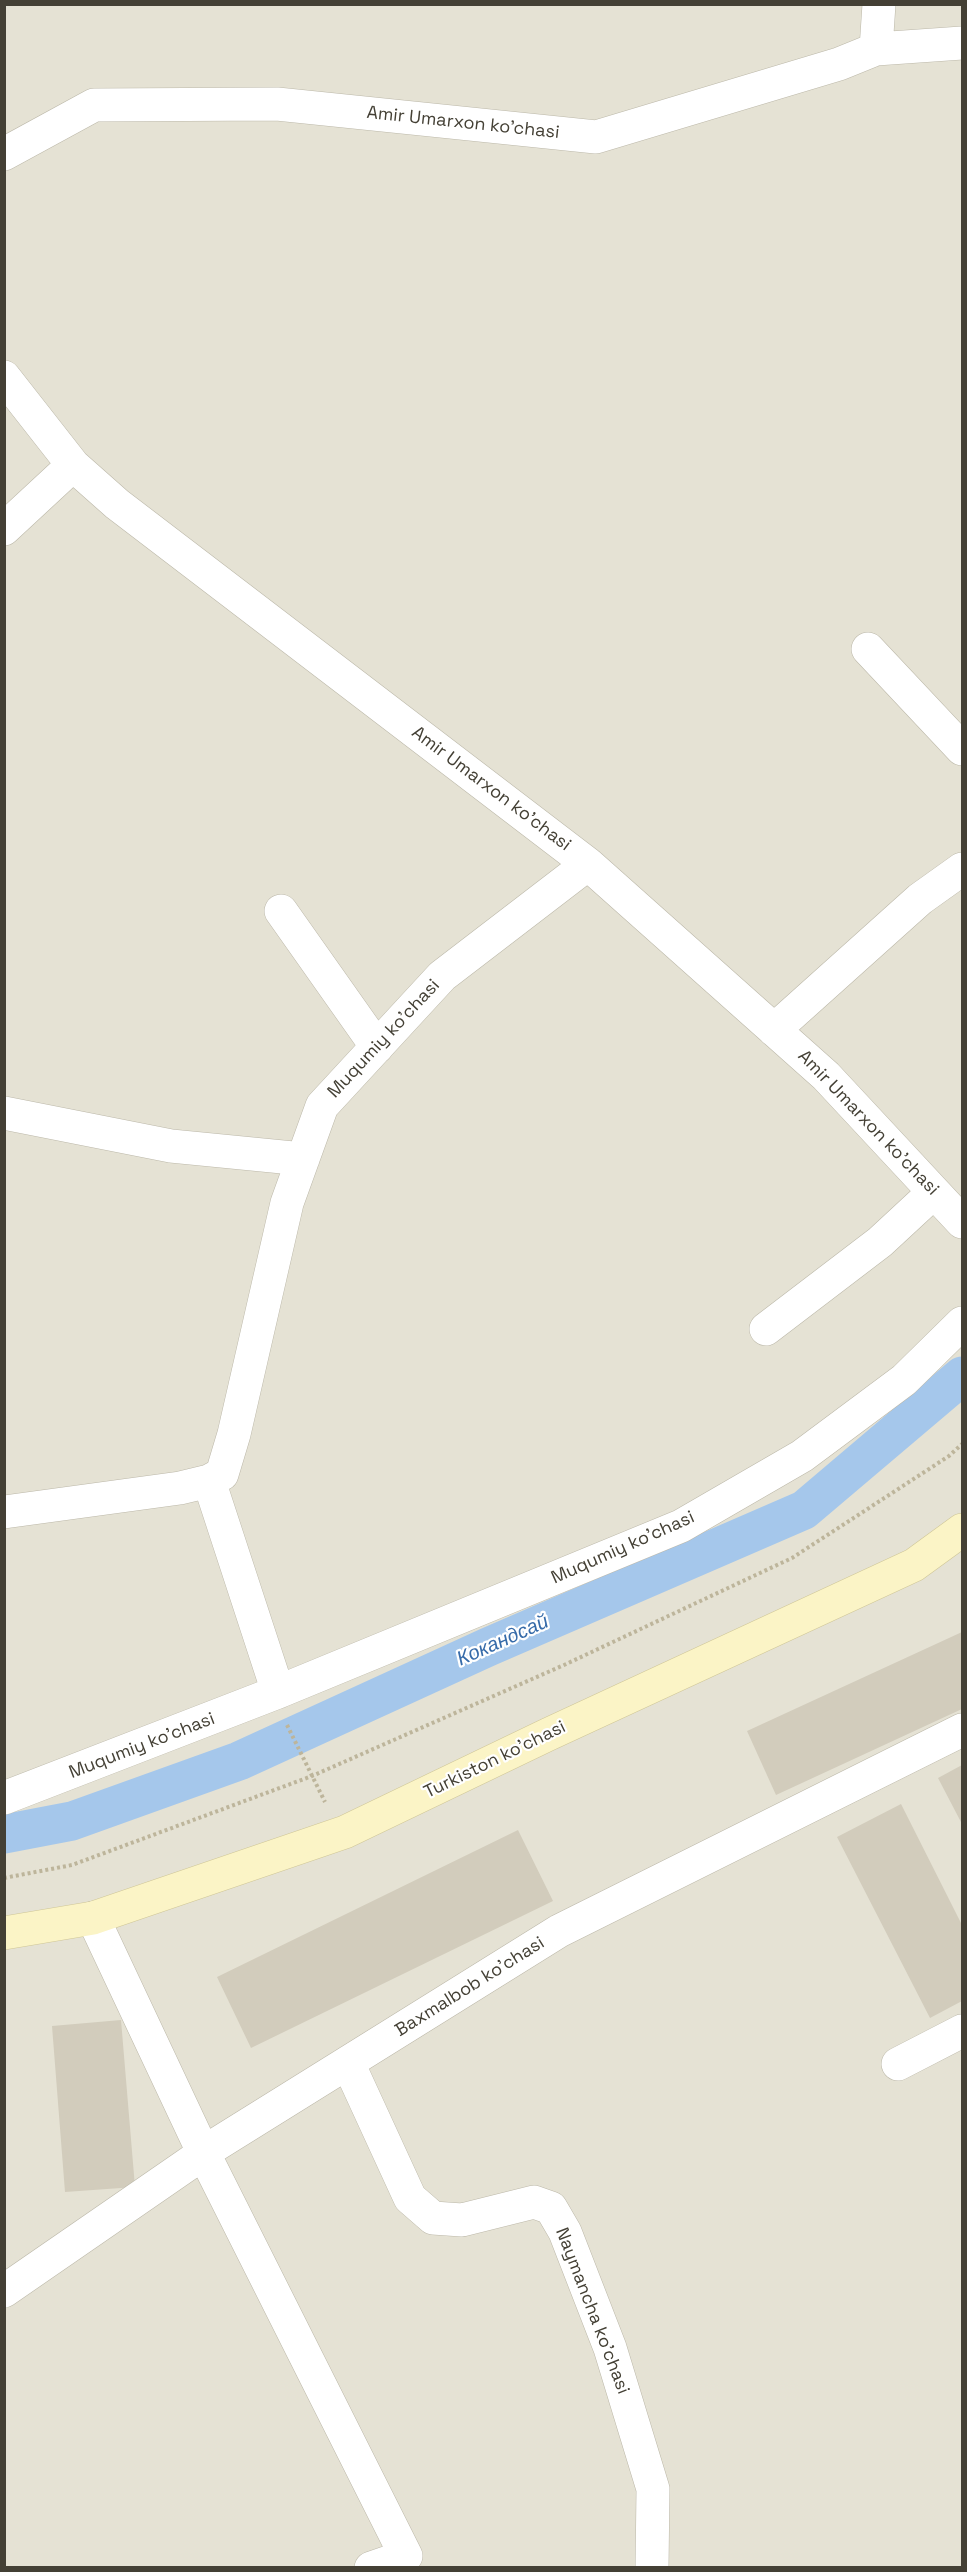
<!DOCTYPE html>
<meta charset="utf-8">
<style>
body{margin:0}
#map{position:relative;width:967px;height:2572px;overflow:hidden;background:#f2efe6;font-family:"Space Grotesk",sans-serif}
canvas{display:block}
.frame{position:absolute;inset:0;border:6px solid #444035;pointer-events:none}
</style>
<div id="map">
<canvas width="967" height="2572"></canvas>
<div class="frame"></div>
</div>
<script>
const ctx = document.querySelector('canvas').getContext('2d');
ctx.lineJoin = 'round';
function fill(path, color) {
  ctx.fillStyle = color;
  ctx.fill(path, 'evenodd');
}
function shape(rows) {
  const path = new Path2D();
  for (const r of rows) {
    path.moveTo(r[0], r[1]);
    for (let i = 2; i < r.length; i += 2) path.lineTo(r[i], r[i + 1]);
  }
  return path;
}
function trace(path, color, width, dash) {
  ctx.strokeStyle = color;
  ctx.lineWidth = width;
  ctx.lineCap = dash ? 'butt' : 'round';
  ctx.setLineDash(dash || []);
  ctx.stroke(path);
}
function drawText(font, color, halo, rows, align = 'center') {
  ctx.font = font + ' "Space Grotesk",sans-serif';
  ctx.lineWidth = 4.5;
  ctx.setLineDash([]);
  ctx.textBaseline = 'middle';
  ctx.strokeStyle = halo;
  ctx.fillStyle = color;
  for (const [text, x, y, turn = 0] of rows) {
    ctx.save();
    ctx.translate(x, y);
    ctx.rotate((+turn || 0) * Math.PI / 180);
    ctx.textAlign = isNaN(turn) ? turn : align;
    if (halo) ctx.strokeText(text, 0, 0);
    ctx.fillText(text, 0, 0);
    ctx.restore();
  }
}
const residential = shape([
 [5,5,962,5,962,2567,5,2567]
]);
const canal = shape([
 [4,1834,72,1821,239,1761,488,1647,804,1510,962,1376]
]);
const building = shape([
 [962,1632,962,1709,776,1795,747,1731],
 [962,1765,962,1824,938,1778],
 [901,1804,962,1925,962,2001,930,2018,837,1837],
 [518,1830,553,1901,251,2048,217,1977],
 [121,2020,135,2187,65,2192,52,2026]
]);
const path = shape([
 [287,1725,325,1802],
 [4,1878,72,1865,312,1776,564,1665,792,1558,949,1456,962,1444]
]);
const minor = shape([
 [876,49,962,43],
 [4,154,94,105,277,104,596,137,839,64,876,49,879,4],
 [4,377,73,465,117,504,588,864,826,1076,962,1222],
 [4,529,73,465],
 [868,649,962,749],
 [281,911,377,1047],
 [774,1030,920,899,962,869],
 [4,1113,171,1146,303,1159],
 [766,1329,880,1242,934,1192],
 [209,1481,278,1692],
 [4,1512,180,1488,209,1481,222,1474,234,1434,287,1203,322,1106,442,976,588,864],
 [4,1798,278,1692,681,1526,802,1456,904,1380,962,1323],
 [93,1918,204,2154,406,2556,371,2568],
 [348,2063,410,2198,433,2218,462,2220,534,2202,551,2208,565,2232,610,2348,653,2489,652,2568],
 [898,2064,962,2031],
 [4,2291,217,2144,559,1931,962,1730]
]);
const secondary = shape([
 [4,1933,93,1918,345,1832,549,1734,914,1565,962,1530]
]);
const streetNames = [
 ["Amir Umarxon ko'chasi",463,123,6],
 ["Amir Umarxon ko'chasi",491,789,37],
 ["Muqumiy ko'chasi",384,1039,-47],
 ["Amir Umarxon ko'chasi",868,1123,46],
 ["Muqumiy ko'chasi",623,1548,-24],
 ["Muqumiy ko'chasi",142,1746,-21],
 ["Turkiston ko'chasi",495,1760,-26],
 ["Baxmalbob ko'chasi",470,1987,-32],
 ["Naymancha ko'chasi",592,2311,69]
];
const waterNames = [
 ["Кокандсай",503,1641,-24]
];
fill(residential, '#e5e2d4');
trace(canal, '#a5c7eb', 39);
fill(building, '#d2ccbc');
trace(minor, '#bcb8a9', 34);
trace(secondary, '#cfc697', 34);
trace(path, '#bdb59b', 4, [3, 3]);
trace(minor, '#fff', 33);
trace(secondary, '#fbf4c6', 33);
drawText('18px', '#444035', '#fff', streetNames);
drawText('italic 20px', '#366ba9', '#fff', waterNames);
</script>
